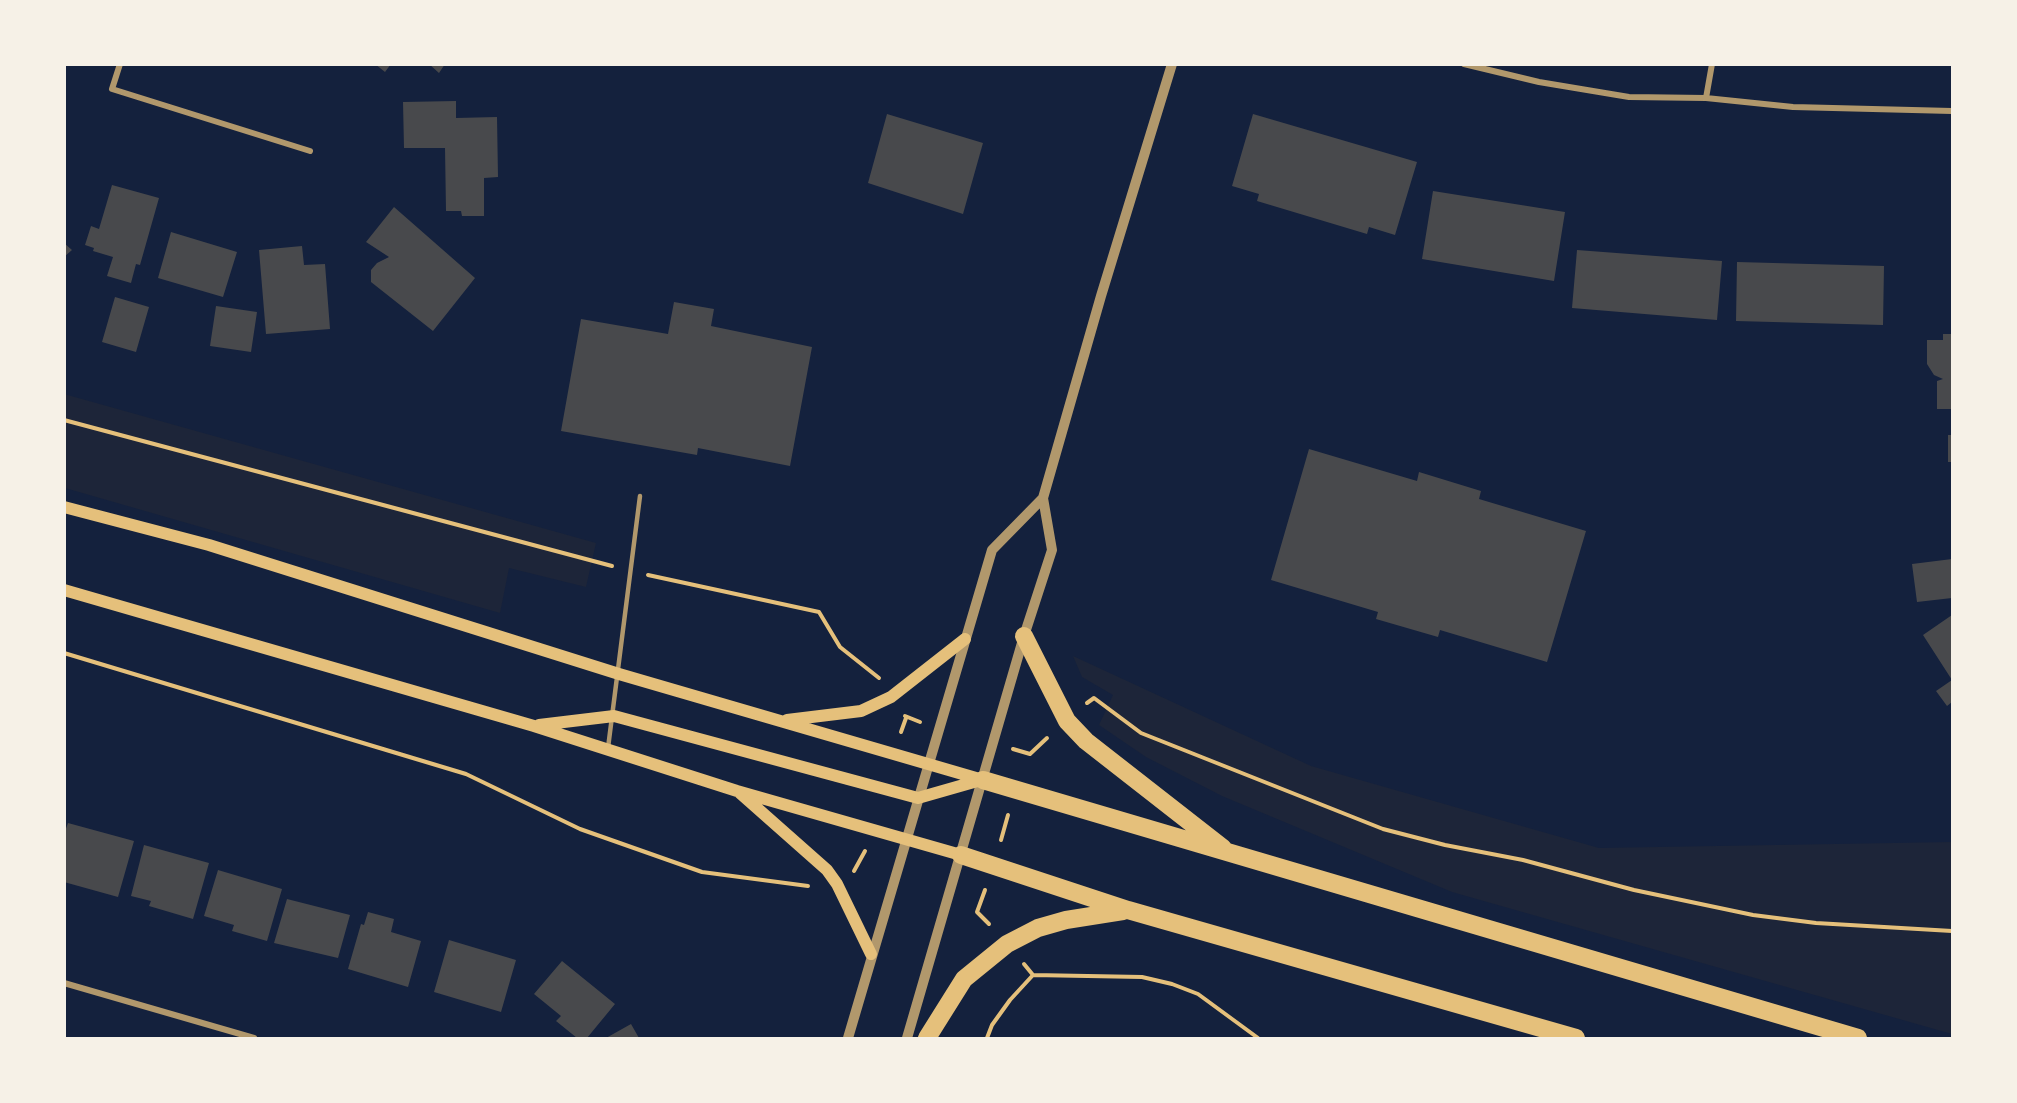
<!DOCTYPE html>
<style>
body{margin:0}
#map{position:relative;width:2017px;height:1103px;overflow:hidden;background:#14213d;font-family:Mulish,sans-serif}
canvas{display:block}
.frame{position:absolute;inset:0;border:66px solid #f6f1e7;pointer-events:none}
</style>
<div id="map">
<canvas width="2017" height="1103"></canvas>
<div class="frame"></div>
</div>
<script>
const ctx = document.querySelector('canvas').getContext('2d');
ctx.lineJoin = 'round';
function fill(path, color) {
  ctx.fillStyle = color;
  ctx.fill(path, 'evenodd');
}
function shape(rows) {
  const path = new Path2D();
  for (const r of rows) {
    path.moveTo(r[0], r[1]);
    for (let i = 2; i < r.length; i += 2) path.lineTo(r[i], r[i + 1]);
  }
  return path;
}
function trace(path, color, width, dash) {
  ctx.strokeStyle = color;
  ctx.lineWidth = width;
  ctx.lineCap = dash ? 'butt' : 'round';
  ctx.setLineDash(dash || []);
  ctx.stroke(path);
}
const green = shape([
 [64,394,596,543,586,587,509,568,500,613,65,488],
 [1073,656,1311,766,1599,848,1952,842,1952,1034,1452,892,1222,796,1146,757,1099,725,1113,695,1082,677]
]);
const building = shape([
 [375,64,391,64,385,72],
 [429,64,445,64,439,73],
 [456,101,456,118,497,117,498,177,484,178,484,216,462,216,461,211,446,211,445,148,404,148,403,102],
 [887,114,983,143,963,214,868,183],
 [1253,114,1417,162,1395,235,1369,227,1367,234,1257,201,1259,194,1232,186],
 [112,185,159,198,140,265,136,264,131,283,107,276,113,257,93,251,94,248,85,245,91,226,99,229],
 [1433,191,1565,212,1554,281,1422,259],
 [394,207,475,278,433,331,371,282,371,270,377,263,389,257,366,242],
 [171,232,237,252,223,297,158,278],
 [64,243,72,250,64,257],
 [302,246,304,265,325,264,330,329,266,334,259,250],
 [1577,250,1722,261,1717,320,1572,308],
 [1737,262,1884,266,1883,325,1736,321],
 [115,297,149,307,136,352,102,342],
 [674,302,714,309,711,326,812,347,790,466,698,448,697,455,561,431,581,319,668,334],
 [216,306,257,312,251,352,210,346],
 [1943,334,1952,334,1952,409,1937,409,1937,381,1943,379,1934,375,1927,364,1927,340,1943,340],
 [1948,435,1952,435,1952,462,1948,462],
 [1309,449,1417,481,1419,472,1481,491,1479,499,1586,531,1547,662,1440,630,1438,637,1376,619,1378,612,1271,580],
 [1952,559,1952,598,1917,602,1912,564],
 [1952,615,1952,702,1947,706,1936,691,1952,680,1923,635],
 [68,823,134,841,118,897,64,882,64,834],
 [144,845,209,863,193,919,149,906,151,901,131,896],
 [218,870,282,889,267,941,232,931,234,925,204,916],
 [287,899,350,915,338,958,274,943],
 [368,912,394,919,391,932,421,941,408,987,348,969,361,924,364,925],
 [449,940,516,960,501,1012,434,992],
 [562,961,615,1004,587,1038,577,1038,556,1021,561,1016,534,994],
 [631,1024,639,1038,606,1038]
]);
const path = shape([
 [64,420,612,566],
 [648,575,819,612,840,647,879,678],
 [64,653,466,774,580,829,702,872,808,886],
 [1087,703,1094,698,1141,733,1383,829,1445,845,1523,860,1634,890,1753,915,1816,923,1952,931],
 [905,716,920,722],
 [901,732,906,718],
 [1013,749,1030,754,1047,738],
 [1001,840,1008,815],
 [854,871,865,851],
 [985,890,977,912,989,924],
 [1024,964,1033,975,1142,977,1172,984,1198,994,1258,1038],
 [987,1038,992,1025,1010,1000,1033,975]
]);
const service = shape([
 [608,748,640,496]
]);
const minor = shape([
 [120,64,112,89,310,151],
 [1464,64,1539,82,1629,97,1706,98,1793,107,1952,111],
 [1706,98,1712,64],
 [64,983,254,1038]
]);
const tertiary = shape([
 [848,1038,992,550,1043,498],
 [907,1038,1024,636,1052,550,1043,498,1101,296,1172,64]
]);
const secondary = shape([
 [64,507,209,545,619,674,983,780],
 [64,590,534,726,737,791,961,855],
 [787,720,861,711,891,697,965,639],
 [539,725,614,716,918,798,981,780],
 [740,793,827,870,837,884,871,954]
]);
const motorway = shape([
 [1024,636,1067,721,1086,741,1223,848],
 [983,780,1858,1038],
 [961,855,1128,910,1576,1038],
 [927,1038,964,979,1007,944,1038,928,1066,920,1123,911]
]);
fill(green, '#1d2539');
fill(building, '#48494c');
trace(path, '#e5c07b', 4);
trace(service, '#b1986c', 4.5);
trace(minor, '#b1986c', 6);
trace(tertiary, '#b1986c', 10);
trace(secondary, '#e5c07b', 12);
trace(motorway, '#e5c07b', 18);
</script>
